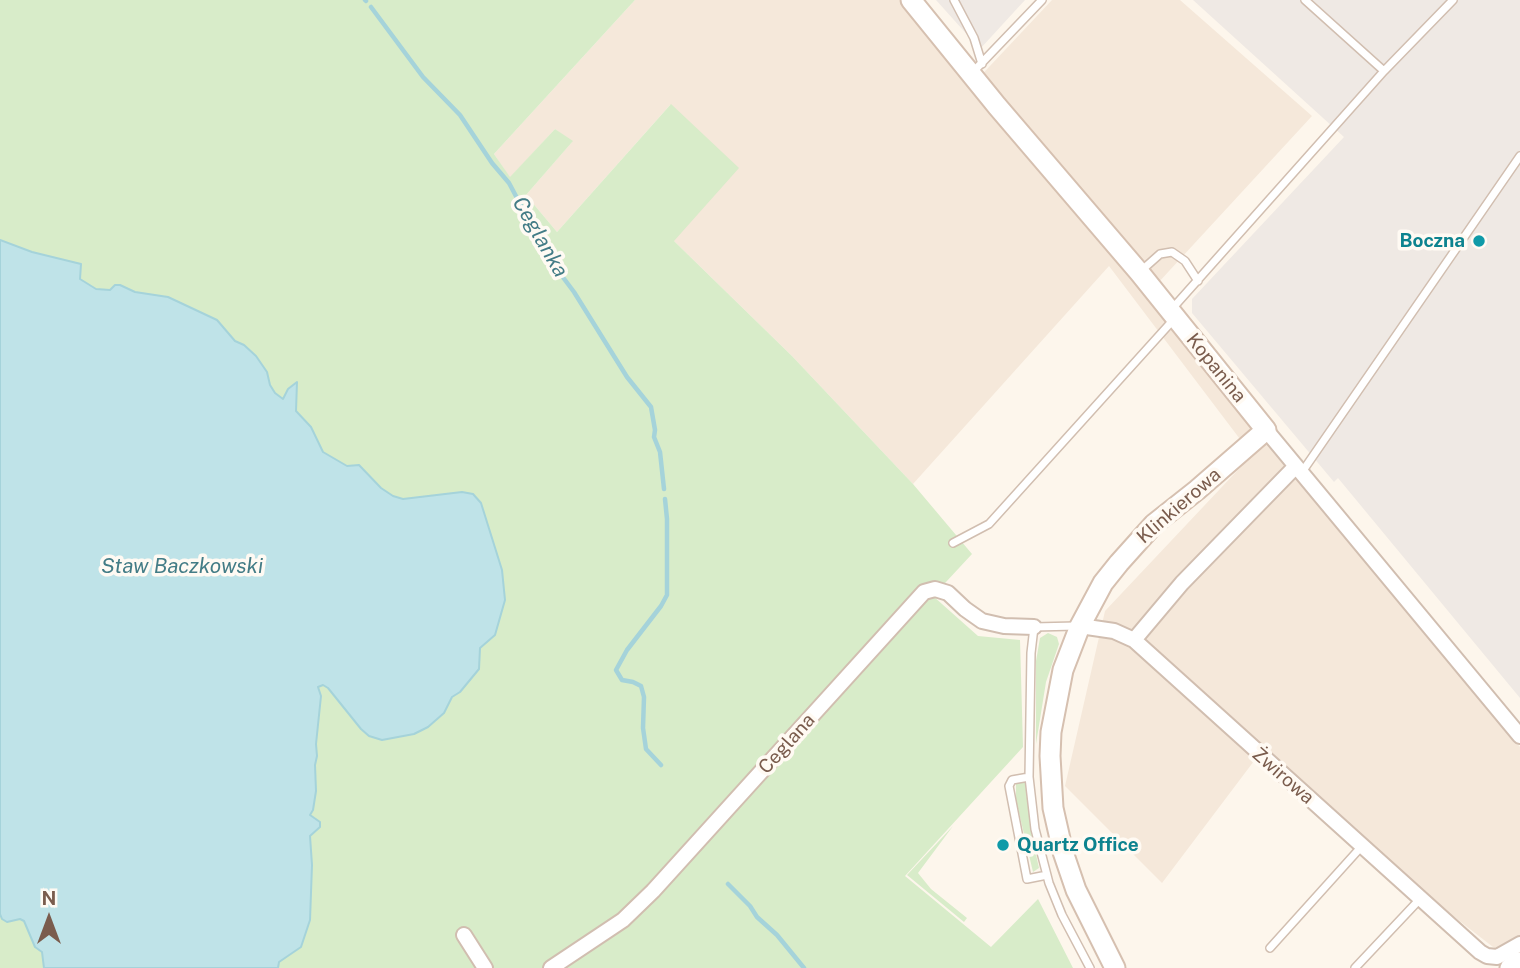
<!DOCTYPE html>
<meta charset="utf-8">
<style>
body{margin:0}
#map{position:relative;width:1520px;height:968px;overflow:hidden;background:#fdf6ec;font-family:"Public Sans",sans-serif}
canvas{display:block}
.north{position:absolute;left:14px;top:884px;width:70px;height:70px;-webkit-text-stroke:5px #fffaf3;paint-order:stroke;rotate:0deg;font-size:19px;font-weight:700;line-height:28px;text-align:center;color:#7a5c4d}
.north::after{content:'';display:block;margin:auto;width:24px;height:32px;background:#7a5c4d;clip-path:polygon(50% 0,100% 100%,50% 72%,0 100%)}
</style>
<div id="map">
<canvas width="1520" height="968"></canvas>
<div class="north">N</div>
</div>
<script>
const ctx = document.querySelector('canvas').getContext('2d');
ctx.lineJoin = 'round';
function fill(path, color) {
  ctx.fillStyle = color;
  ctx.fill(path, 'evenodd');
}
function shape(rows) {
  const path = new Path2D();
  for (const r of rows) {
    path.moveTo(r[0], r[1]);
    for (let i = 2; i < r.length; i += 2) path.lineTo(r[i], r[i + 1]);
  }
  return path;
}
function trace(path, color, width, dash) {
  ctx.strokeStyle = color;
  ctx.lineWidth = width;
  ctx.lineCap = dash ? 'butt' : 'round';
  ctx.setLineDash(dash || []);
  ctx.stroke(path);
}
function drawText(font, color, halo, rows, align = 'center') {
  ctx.font = font + ' "Public Sans",sans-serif';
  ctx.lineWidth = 7;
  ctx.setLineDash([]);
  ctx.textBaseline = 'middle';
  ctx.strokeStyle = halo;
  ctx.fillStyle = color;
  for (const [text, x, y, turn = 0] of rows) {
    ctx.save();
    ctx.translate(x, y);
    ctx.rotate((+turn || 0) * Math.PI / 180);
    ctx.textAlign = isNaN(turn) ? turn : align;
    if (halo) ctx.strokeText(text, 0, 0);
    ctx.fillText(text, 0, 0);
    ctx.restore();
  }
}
const residential = shape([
 [635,0,899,0,973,84,1052,0,1180,0,1312,116,1146,296,1520,747,1520,938,1502,954,1254,761,1162,883,1065,786,1105,611,1252,455,1109,266,913,484,792,356,674,241,670,105,557,232,526,195,572,142,555,129,510,178,494,154]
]);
const industrial = shape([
 [936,0,1025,0,980,49],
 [1193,0,1520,0,1520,698,1338,478,1334,482,1192,313,1192,299,1344,137]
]);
const green = shape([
 [0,0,635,0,494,154,510,177,555,129,573,141,526,195,557,232,671,104,739,168,674,241,792,356,913,484,972,554,933,596,978,636,1020,640,1023,747,905,876,991,947,1038,899,1073,968,0,968],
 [1048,633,1057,637,1059,644,1046,682,1036,744,1036,661,1040,638],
 [1021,781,1025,782,1032,837,1039,868,1033,872,1016,800,1016,784],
 [953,826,918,873,931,889,967,918,964,922,907,875]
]);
const water = shape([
 [0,240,32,252,81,264,80,279,96,289,110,290,115,285,120,285,135,292,168,297,217,320,235,341,244,345,256,356,267,372,270,385,275,393,283,399,288,389,297,382,296,411,311,427,323,452,347,466,359,465,381,488,393,496,403,499,462,492,473,494,481,503,502,570,505,600,495,635,480,648,479,669,460,692,452,697,444,713,428,727,414,734,382,740,369,736,361,729,328,688,323,685,318,687,321,696,316,744,317,756,315,765,316,791,313,810,310,815,320,822,320,827,310,836,312,865,310,920,301,947,279,962,278,968,44,968,42,952,35,947,24,921,20,919,7,922,2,919,0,914,0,240]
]);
const stream = shape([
 [365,0,366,1],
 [371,7,423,77,460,115,492,163,509,183,550,260,574,292,627,377,651,407,655,430,654,437,660,452,664,489],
 [661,765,646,749,643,728,644,697,641,686,633,682,622,680,616,670,627,650,661,606,667,595,667,519,665,499],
 [728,884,750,906,757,917,777,935,804,968]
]);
const lane = shape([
 [954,0,974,38,982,64],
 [1305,0,1384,71],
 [972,73,1042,0],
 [1142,270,1160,254,1172,252,1185,261,1198,281],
 [1171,310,1384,71,1453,0],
 [1302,472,1520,156],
 [953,543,989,524,1175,318],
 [1076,626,1034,627,1031,653,1029,777,1035,829,1049,883,1062,915,1090,968],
 [1029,777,1012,780,1009,786,1027,879,1047,875],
 [1270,948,1362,846],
 [1355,968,1420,899]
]);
const street = shape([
 [1266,430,1520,736],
 [1080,626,1114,631,1134,640,1480,952,1487,956,1497,957,1520,944],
 [1134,640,1182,583,1296,466],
 [464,935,485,968],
 [551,968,623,920,653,891,924,592,935,589,948,593,965,609,982,621,1004,626,1034,627]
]);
const secondary = shape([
 [911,0,997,106,1139,272,1266,430,1197,490,1154,524,1119,563,1103,583,1080,626,1063,670,1051,732,1050,756,1053,808,1063,852,1076,890,1115,968],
 [1510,968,1520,962]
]);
const markers = [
 [1479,241,7,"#0f9aa8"],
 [1003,845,7,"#0f9aa8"]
];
const cultureNames = [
 ["Boczna",1465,241],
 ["Quartz Office",1017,845,"left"]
];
const streetNames = [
 ["Kopanina",1216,368,51],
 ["Klinkierowa",1179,506,-41],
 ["Ceglana",787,744,-48],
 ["Żwirowa",1283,776,41]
];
const waterNames = [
 ["Ceglanka",540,237,60],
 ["Staw Baczkowski",182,567]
];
fill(residential, '#f5e8da');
fill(industrial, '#efe9e4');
fill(green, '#d8ecc9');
fill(water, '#bfe3e8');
trace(water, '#a5d3da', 2);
trace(stream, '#a5d3da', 4.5);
trace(lane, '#d1beb0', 10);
trace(street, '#d1beb0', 18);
trace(secondary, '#d6c0b0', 23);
trace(lane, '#fff', 7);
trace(street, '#fff', 14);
trace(secondary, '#fff', 19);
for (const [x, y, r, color] of markers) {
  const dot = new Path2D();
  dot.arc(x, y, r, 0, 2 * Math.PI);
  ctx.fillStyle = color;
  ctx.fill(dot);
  trace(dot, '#fffaf3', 2.5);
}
drawText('bold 19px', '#0d838f', '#fffaf3', cultureNames, 'right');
drawText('19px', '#7a5c4d', '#fffaf3', streetNames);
drawText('italic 21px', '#437c86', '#fffaf3', waterNames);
</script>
